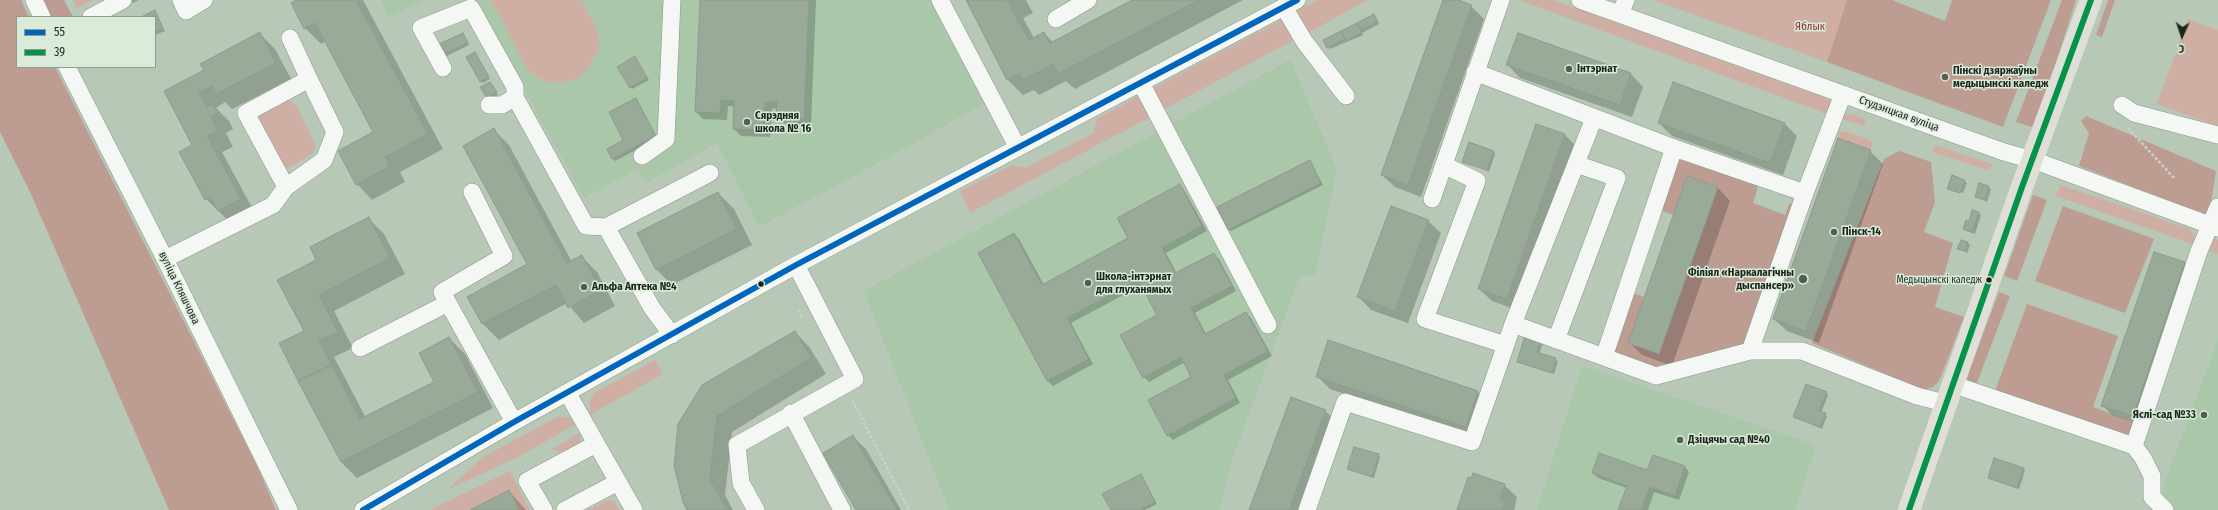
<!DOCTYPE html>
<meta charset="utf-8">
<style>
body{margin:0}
#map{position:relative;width:2218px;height:510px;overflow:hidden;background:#b7c8b6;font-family:"Fira Sans Condensed",sans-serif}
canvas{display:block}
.legend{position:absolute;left:16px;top:16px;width:140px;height:52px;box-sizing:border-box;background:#dbebda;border:1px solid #8e9c8d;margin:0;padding:5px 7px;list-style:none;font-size:12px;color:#1a261a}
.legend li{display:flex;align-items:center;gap:8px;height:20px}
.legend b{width:20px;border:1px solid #8e9c8d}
.north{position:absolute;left:2162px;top:16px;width:40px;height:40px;-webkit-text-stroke:3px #dbebda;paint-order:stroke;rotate:183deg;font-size:11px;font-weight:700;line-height:16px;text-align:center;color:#1a261a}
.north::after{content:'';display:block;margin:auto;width:14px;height:18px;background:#1a261a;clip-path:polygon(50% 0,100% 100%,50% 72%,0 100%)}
</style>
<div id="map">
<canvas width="2218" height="510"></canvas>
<ul class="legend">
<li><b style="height:5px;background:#0065bd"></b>55</li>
<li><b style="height:5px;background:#049349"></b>39</li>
</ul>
<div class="north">С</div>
</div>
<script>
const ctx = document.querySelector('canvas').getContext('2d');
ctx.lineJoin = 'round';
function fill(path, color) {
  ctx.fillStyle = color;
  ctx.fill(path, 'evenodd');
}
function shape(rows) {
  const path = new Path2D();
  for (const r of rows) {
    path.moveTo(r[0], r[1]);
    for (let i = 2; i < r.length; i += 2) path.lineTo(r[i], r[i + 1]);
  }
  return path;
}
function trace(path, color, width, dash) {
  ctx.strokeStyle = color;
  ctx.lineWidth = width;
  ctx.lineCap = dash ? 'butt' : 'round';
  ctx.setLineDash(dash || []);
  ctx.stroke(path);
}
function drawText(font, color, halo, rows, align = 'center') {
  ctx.font = font + ' "Fira Sans Condensed",sans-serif';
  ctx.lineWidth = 3;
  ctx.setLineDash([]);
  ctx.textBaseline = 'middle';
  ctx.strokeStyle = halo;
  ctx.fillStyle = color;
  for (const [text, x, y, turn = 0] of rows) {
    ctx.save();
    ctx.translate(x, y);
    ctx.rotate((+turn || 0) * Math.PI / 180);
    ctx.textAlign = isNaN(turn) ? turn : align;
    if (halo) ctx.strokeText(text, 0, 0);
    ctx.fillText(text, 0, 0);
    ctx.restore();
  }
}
const built = shape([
 [381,0,425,0,389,16],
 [475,0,933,0,986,102,900,151,759,227,717,143,646,183,638,169,584,198],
 [1290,60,1337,169,1315,275,1300,275,1232,460,1219,510,949,510,864,291],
 [2218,340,2218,510,2175,510,2169,508,2162,489],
 [1582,366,1816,445,1795,510,1537,510]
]);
const green = shape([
 [73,0,93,0,77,8],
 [491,0,581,0,599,34,599,49,587,71,574,80,557,83,543,81,528,70],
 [1318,0,1367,0,1305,35,1294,16,1297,11],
 [1519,0,1553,0,1828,99,1832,102,1830,115],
 [1653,0,1847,0,1827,62],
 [1283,19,1294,40,1161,111,1150,90],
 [2188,19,2218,30,2218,126,2157,104],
 [1140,95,1152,116,970,213,960,191,1012,165,1025,168,1094,133,1097,119],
 [282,100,290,101,297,106,316,147,312,154,289,168,283,167,257,120,258,114],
 [1841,114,1853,114,1866,120,1864,126,1839,118],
 [1845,131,1870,140,1872,143,1871,150,1838,139,1840,132],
 [1935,145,1993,164,1988,170,1932,152],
 [2061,185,2190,229,2195,237,2195,245,2056,196],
 [2213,238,2218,240,2218,254,2204,249],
 [655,360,663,374,590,415,590,401,594,393],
 [559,416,570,418,576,424,516,458,447,490,483,457],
 [581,432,580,442,574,450,566,454,552,449],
 [510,471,530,510,519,510,509,490,470,510,430,510],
 [608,500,614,501,619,510,588,510]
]);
const forest = shape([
 [0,0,21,0,29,17,17,17,17,67,55,67,258,468,276,510,169,510,31,194,0,132],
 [43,0,64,0,73,17,51,17],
 [1847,0,1892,0,1945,21,1952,0,2051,0,2003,127,1827,62],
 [2062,0,2076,0,2035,128,2016,122],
 [2108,0,2115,0,2102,37,2096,35],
 [2086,116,2216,171,2209,216,2079,166,2089,133,2081,121],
 [1899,151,1931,162,1935,202,1924,232,1953,243,1935,307,1964,317,1939,381,1933,387,1924,390,1812,343,1884,159],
 [1689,159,1757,183,1757,190,1753,203,1785,215,1790,202,1793,206,1745,345,1653,367,1613,355,1629,292,1644,297,1628,343,1659,353,1718,187,1687,176,1673,215,1660,210,1679,160],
 [2033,195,2047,200,2017,281,2004,276],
 [2063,206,2154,239,2125,313,2035,281],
 [1999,292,2010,296,1975,388,1964,384],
 [2027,304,2118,336,2093,407,2133,422,2129,437,1995,391]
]);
const shadow = shape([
 [130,0,139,0,133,3],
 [298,0,363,0,443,149,400,172,405,182,372,200,357,184,374,132,326,41,321,44,305,28],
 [701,0,816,0,811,125,785,124,777,117,778,109,772,108,770,137,741,136,734,129,735,107,728,106,727,120,703,119,696,112],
 [967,0,1026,0,1033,13,1023,18,1034,38,1044,33,1054,43,1134,0,1243,0,1075,89,1066,81,1039,95,1034,90,1023,95,1008,80],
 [1444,0,1455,0,1471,6,1484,19,1421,197,1395,187,1382,175],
 [155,12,165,31,155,35,155,17,143,17],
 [1373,15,1379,24,1362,33,1363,35,1330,49,1328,47,1324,40],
 [260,34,275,49,291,79,232,109,225,102,216,108,229,121,233,129,226,133,233,147,222,152,256,215,234,226,206,199,194,146,165,92,205,71],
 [463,34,469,45,447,56,445,54],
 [475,54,490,79,483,83,481,81],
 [635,58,649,80,632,89,630,87],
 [1508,65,1631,74,1643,87,1632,117,1520,78],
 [490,83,498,95,490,100,487,98],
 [636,100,657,139,615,161,612,158,625,141],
 [1659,123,1784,123,1797,136,1783,175,1672,136],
 [1537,125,1565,135,1578,148,1520,311,1492,301,1479,289],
 [494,130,509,145,572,262,582,257,597,272,615,306,584,323,567,303,499,340,483,324,469,297,528,265],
 [1493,151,1495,154,1489,172,1464,161],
 [1870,151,1883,164,1819,343,1787,331,1774,319],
 [1312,164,1323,185,1231,231,1229,229],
 [1953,176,1967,183,1963,193,1950,188],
 [1688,177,1718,188,1730,201,1672,366,1642,355,1629,342],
 [1980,184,1991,189,1987,202,1976,196],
 [1180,185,1184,190,1207,231,1166,253,1177,274,1214,254,1219,259,1236,291,1195,313,1206,334,1246,313,1251,318,1272,356,1228,380,1240,403,1173,440,1168,435,1193,377,1185,362,1149,382,1144,377,1159,316,1142,285,1071,323,1093,364,1053,386,1048,381,979,253,1014,234,1019,239,1044,285,1130,239],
 [718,193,734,209,752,245,672,285,657,270,638,234],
 [1978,213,1981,215,1975,234,1966,231,1964,229],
 [368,218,384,234,405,274,334,311,353,348,334,357,366,418,436,382,449,338,465,354,493,408,357,478,341,462,280,344,305,331,318,260],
 [1428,221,1441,233,1408,323,1371,310,1359,297],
 [1968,243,1970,245,1967,253,1959,249],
 [2155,253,2185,263,2194,273,2142,425,2112,415,2103,406],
 [795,332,810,348,826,374,732,432,725,495,733,510,688,510,679,424],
 [1544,340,1539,354,1558,361,1554,374,1518,362],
 [1317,376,1478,392,1490,405,1479,439,1330,389],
 [1826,393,1828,395,1821,413,1827,416,1822,429,1794,417],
 [1325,411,1338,423,1306,510,1250,510],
 [853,437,866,449,901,510,857,510],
 [1378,455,1380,457,1374,478,1348,469],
 [1653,456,1685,467,1689,472,1679,500,1654,492,1648,510,1620,510,1627,488,1598,478,1593,473,1648,471],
 [2023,468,2025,471,2019,489,1989,478],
 [1141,475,1157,504,1145,510,1112,510],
 [1504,485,1517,497,1514,510,1458,510],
 [509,491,526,510,472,510]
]);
const building = shape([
 [296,0,356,0,428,134,385,157,390,166,356,185,338,151,373,132,315,23,304,29,291,3,296,0],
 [700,0,809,0,804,119,776,117,777,102,765,102,763,130,733,129,734,100,721,100,720,113,695,112,700,0],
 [966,0,1012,0,1008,2,1029,40,1044,32,1050,43,1132,0,1199,0,1058,74,1053,64,1023,80,1019,74,1007,80,966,0],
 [1443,0,1458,0,1472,5,1408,185,1381,175,1443,0],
 [155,10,163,28,155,32,155,17,141,17,155,10],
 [1374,14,1378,22,1361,30,1357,23,1374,14],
 [1357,23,1362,33,1346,41,1341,31,1357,23],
 [1341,31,1345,39,1327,48,1323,40,1341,31],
 [260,32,276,63,216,94,212,86,199,93,207,107,213,104,218,113,211,117,218,131,207,136,241,199,218,211,210,197,205,200,179,152,192,145,164,91,204,70,200,64,260,32],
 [463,33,468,43,444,54,439,44,463,33],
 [1518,33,1631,73,1620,105,1506,65,1518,33],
 [475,52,489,77,480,82,466,57,475,52],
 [635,56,647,78,630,88,617,67,635,56],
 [490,82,497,92,487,98,480,87,490,82],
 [1673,82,1785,123,1770,163,1658,123,1673,82],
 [636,98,656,136,612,159,607,149,623,140,609,112,636,98],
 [1536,124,1565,134,1507,299,1478,289,1536,124],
 [494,128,567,263,582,255,601,290,568,308,556,285,482,324,467,297,527,264,463,146,494,128],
 [1838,138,1871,150,1806,331,1773,319,1838,138],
 [1469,142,1494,151,1487,170,1462,162,1469,142],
 [1310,160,1321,183,1228,230,1217,207,1310,160],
 [1952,175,1965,180,1960,193,1947,189,1952,175],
 [1687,176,1718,187,1659,354,1628,343,1687,176],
 [1979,183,1989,186,1985,200,1975,197,1979,183],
 [1180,184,1202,226,1162,248,1175,273,1214,253,1232,286,1191,308,1205,334,1246,312,1268,351,1224,375,1236,398,1167,436,1148,400,1191,377,1181,357,1143,378,1120,335,1157,315,1138,280,1067,318,1089,359,1047,381,978,253,1014,233,1042,285,1128,238,1117,218,1180,184],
 [718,192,737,229,656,270,637,233,718,192],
 [1391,206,1429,220,1395,311,1357,297,1391,206],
 [1972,210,1979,212,1972,232,1963,229,1966,220,1969,221,1972,210],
 [369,217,390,258,319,295,338,332,319,341,332,365,298,381,279,343,304,331,277,280,316,260,310,247,369,217],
 [1961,240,1968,242,1965,251,1957,249,1961,240],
 [2154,252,2185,262,2133,416,2101,406,2154,252],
 [795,331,811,358,717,416,710,479,727,510,687,510,683,502,674,466,678,424,702,385,795,331],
 [1526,332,1542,337,1537,352,1556,358,1552,373,1517,362,1526,332],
 [449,337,478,392,341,462,298,381,332,365,360,419,434,382,419,353,449,337],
 [1328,340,1478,391,1466,427,1316,377,1328,340],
 [1806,384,1827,392,1819,411,1826,413,1820,427,1793,417,1806,384],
 [1291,397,1326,410,1289,510,1249,510,1291,397],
 [853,435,897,510,856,510,823,453,853,435],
 [1354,447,1379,454,1372,477,1347,469,1354,447],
 [1599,453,1647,470,1653,455,1685,466,1675,496,1650,487,1641,510,1618,510,1627,486,1592,473,1599,453],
 [1994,458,2024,468,2017,488,1988,478,1994,458],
 [1473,473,1505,484,1500,499,1506,501,1503,510,1457,510,1468,477,1471,478,1473,473],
 [1141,474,1155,502,1142,508,1143,510,1111,510,1102,494,1141,474],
 [509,490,519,510,470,510,509,490]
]);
const path = shape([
 [2128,128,2175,179],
 [798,310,803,318],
 [852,400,909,510]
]);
const minor = shape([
 [34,0,42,17],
 [181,0,186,11,204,0],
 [940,0,1018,148],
 [1580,0,2004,152,2033,160,2218,228],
 [1284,7,1304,41,1346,96],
 [1620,14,1626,0],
 [91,17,123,0],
 [1056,19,1088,0],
 [290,38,309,79],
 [67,67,165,259,289,510],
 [443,68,421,28,471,8,515,87,515,97,586,226,606,227],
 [1475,72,1674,148],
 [1141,83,1268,325],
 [1843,94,1805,193,1674,148,1604,357,1656,376,1750,351,1802,351,1917,396,1945,403],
 [489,105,502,105,515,97],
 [2122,105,2134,113,2218,135],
 [642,156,666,139,672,0],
 [1444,165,1477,181,1425,319,1506,345],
 [472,192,504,256,442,292,514,422],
 [1432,199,1501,0],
 [165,259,273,205,286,187,246,113,309,79,335,132,324,160,286,187],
 [1513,324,1604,357],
 [672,335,652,308,606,227,710,173],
 [1556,340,1617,178,1576,164],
 [360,348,448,303],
 [1750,351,1805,193],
 [1952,384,2134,446,2143,458,2152,476,2152,497,2165,510],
 [568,394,634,510],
 [791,413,842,510],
 [2134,446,2199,251,2218,207],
 [363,510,514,422,796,265,1297,0],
 [544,510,527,481,596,444],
 [565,510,618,482],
 [756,510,741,483,737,445,855,379,796,265],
 [1307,510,1345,402,1472,442,1513,324,1594,118]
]);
const major = shape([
 [1909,510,2022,187,2091,0]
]);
const bus1 = shape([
 [363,510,514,422,796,265,1297,0]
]);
const bus2 = shape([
 [1909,510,2022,187,2091,0]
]);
const markers = [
 [1569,69,4,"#515f51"],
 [1945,77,4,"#515f51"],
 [747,122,4,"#515f51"],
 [1834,232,4,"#515f51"],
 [1803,279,5,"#515f51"],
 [1989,280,3.5,"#1a261a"],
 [1088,283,4,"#515f51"],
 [761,284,3.5,"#1a261a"],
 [584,287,4,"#515f51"],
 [2204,415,4,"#515f51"],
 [1680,440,4,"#515f51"]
];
const busNames = [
 ["Медыцынскі каледж",1982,280]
];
const parkNames = [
 ["Яблык",1810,27]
];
const poiNames = [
 ["Інтэрнат",1577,69],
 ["Пінскі дзяржаўны",1953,71],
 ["медыцынскі каледж",1953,84],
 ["Сярэдняя",755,116],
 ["школа № 16",755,129],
 ["Пінск-14",1842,232],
 ["Філіял «Наркалагічны",1794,273,"right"],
 ["дыспансер»",1794,286,"right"],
 ["Школа-інтэрнат",1096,277],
 ["для глуханямых",1096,290],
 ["Альфа Аптека №4",592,287],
 ["Яслі-сад №33",2196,415,"right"],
 ["Дзіцячы сад №40",1688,440]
];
const streetNames = [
 ["Студэнцкая вуліца",1899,114,20],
 ["вуліца Кляшчова",179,288,64]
];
fill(built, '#abc7aa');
fill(green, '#cfafa4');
fill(forest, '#bd9d92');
fill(shadow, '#0003');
fill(building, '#9a9');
trace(building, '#8e9b8d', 1);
trace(minor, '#899688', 18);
trace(major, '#dfe6de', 22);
trace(path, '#cbd1cb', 2.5, [3, 2]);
trace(minor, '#f4f7f4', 17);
trace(major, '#dfdfd7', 21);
trace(bus1, '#0065bd', 6);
trace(bus2, '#049349', 6);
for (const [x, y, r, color] of markers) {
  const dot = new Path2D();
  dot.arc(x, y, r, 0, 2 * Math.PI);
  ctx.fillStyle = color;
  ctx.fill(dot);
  trace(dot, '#dbebda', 1.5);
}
drawText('10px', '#1a261a', '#dbebda', busNames, 'right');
drawText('11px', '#88302f', '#dbebda', parkNames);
drawText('bold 11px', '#1a261a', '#dbebda', poiNames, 'left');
drawText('11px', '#1a261a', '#dbebda', streetNames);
</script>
